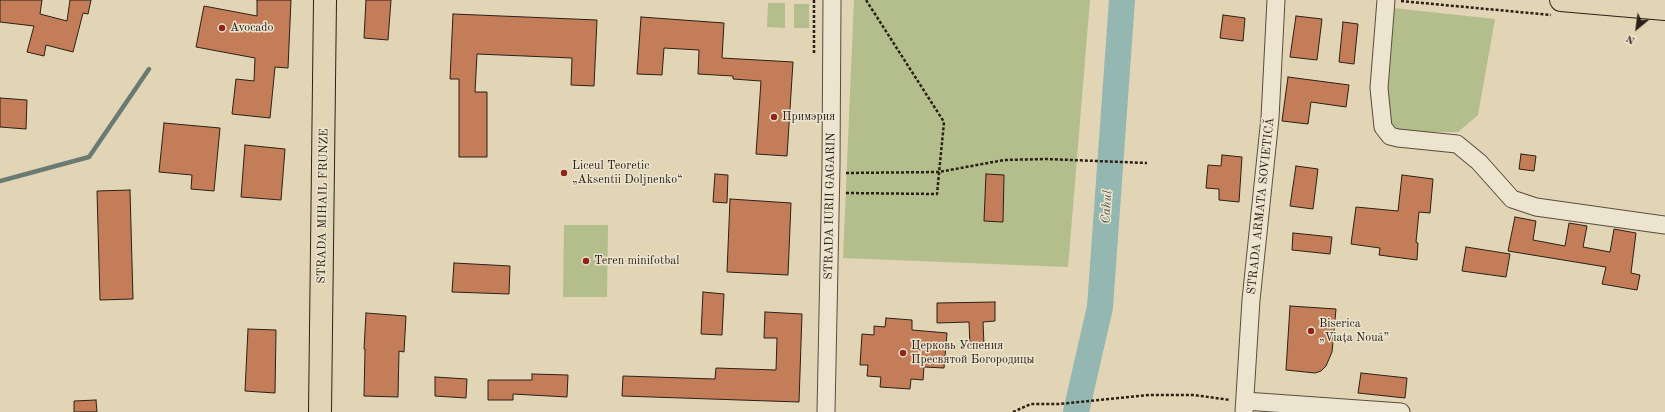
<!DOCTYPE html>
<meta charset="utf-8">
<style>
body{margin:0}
#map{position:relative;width:1665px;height:412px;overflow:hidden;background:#e1d5b5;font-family:"Old Standard TT",serif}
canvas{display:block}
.north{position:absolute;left:1617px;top:8px;width:40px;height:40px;-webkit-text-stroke:3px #ece4cf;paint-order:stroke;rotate:209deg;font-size:11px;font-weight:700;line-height:16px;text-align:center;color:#2b2016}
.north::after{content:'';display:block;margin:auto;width:14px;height:18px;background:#2b2016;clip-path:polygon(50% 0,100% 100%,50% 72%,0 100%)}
</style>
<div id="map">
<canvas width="1665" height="412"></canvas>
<div class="north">N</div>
</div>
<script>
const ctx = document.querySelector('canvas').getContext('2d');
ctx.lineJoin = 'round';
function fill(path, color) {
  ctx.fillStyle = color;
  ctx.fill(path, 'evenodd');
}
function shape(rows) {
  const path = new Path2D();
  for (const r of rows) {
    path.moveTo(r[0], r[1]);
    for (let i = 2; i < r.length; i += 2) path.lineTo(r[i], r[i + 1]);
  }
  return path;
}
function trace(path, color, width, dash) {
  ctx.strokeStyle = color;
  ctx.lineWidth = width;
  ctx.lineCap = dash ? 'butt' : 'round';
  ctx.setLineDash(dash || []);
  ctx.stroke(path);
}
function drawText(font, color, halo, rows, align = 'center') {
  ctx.font = font + ' "Old Standard TT",serif';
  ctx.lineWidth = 3;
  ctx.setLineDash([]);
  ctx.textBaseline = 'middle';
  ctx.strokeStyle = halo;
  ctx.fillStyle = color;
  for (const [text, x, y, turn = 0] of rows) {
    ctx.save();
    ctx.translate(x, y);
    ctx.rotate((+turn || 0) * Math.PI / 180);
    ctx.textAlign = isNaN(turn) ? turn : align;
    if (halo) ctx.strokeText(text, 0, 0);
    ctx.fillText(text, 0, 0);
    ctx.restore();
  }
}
const green = shape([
 [854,0,1090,0,1068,267,843,258],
 [768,3,785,3,785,28,767,27],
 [794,4,809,4,809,28,794,28],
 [1393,8,1495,19,1478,115,1458,132,1393,132,1383,91],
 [564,225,608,225,607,297,563,297]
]);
const stream = shape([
 [0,181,89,157,149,69]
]);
const river = shape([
 [1076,412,1100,307,1122,0]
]);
const building = shape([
 [0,0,42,0,40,14,67,21,70,0,91,0,88,14,83,13,73,52,46,45,44,56,27,52,34,26,0,22,0,0],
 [257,0,291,0,288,68,275,67,270,118,232,114,236,79,254,81,255,58,196,47,204,6,257,16,257,0],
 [366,0,391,0,388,40,364,38,366,0],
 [453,14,597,20,594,86,571,85,572,58,477,54,475,92,487,92,487,157,459,157,459,79,450,79,453,14],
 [1223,15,1245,18,1243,41,1220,38,1223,15],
 [1296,16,1322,19,1317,60,1290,57,1296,16],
 [641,17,724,23,722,58,793,62,787,156,756,154,761,81,733,79,733,76,698,74,699,50,664,48,662,75,637,74,641,17],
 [1343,22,1358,24,1354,64,1339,62,1343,22],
 [1288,77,1349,85,1346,107,1311,102,1308,124,1282,121,1288,77],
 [0,98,27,100,26,129,0,127,0,98],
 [164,123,220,128,214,191,191,189,192,175,159,172,164,123],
 [245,145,285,149,281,200,241,197,245,145],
 [1521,154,1536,156,1534,171,1519,169,1521,154],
 [1222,155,1242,157,1239,202,1219,200,1219,189,1206,188,1208,165,1221,166,1222,155],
 [1296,166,1318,169,1313,209,1290,206,1296,166],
 [715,174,728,175,727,203,713,202,715,174],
 [986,174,1004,175,1003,222,984,221,986,174],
 [1402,175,1433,179,1430,213,1419,212,1416,242,1418,243,1417,260,1379,255,1380,248,1351,244,1356,207,1398,211,1402,175],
 [130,190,133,299,100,300,97,191,130,190],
 [730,199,791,203,788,275,727,272,730,199],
 [1515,217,1536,221,1533,240,1565,246,1569,223,1587,226,1583,247,1610,252,1614,229,1636,233,1631,273,1640,275,1637,290,1602,284,1606,267,1508,251,1515,217],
 [1293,233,1332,237,1330,254,1292,250,1293,233],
 [1466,247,1510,254,1506,277,1462,271,1466,247],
 [454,263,510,266,509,294,452,292,454,263],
 [703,292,724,294,722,335,701,334,703,292],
 [995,302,995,321,983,322,984,345,970,346,969,322,937,323,937,303,995,302],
 [1290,306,1336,309,1332,352,1326,366,1321,371,1315,373,1286,370,1290,306],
 [765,312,802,314,799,402,622,396,623,376,715,379,716,368,776,370,777,338,764,338,765,312],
 [366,313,406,316,404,352,399,351,398,397,364,396,365,349,364,349,366,313],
 [886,318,912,320,912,330,947,333,944,368,924,367,923,380,911,379,910,389,880,387,881,377,867,376,868,365,860,365,862,334,874,335,874,326,885,327,886,318],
 [248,329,276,330,275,393,245,391,248,329],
 [1361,373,1407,378,1405,398,1358,393,1361,373],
 [532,374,568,375,567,397,513,394,513,400,488,400,488,380,532,380,532,374],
 [435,377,467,379,466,398,435,396,435,377],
 [96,400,97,412,74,412,74,401,96,400]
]);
const path = shape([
 [814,0,814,55],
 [1401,1,1551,15],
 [846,173,939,172,1004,160,1046,159,1147,163],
 [846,193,937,194,944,122,866,0],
 [1013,412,1031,404,1059,404,1149,395,1194,395,1230,400]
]);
const minor = shape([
 [1386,0,1379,88,1383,127,1390,136,1398,138,1457,144,1479,162,1512,199,1536,207,1665,225],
 [1245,401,1401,412],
 [826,412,831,166,832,0],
 [1244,412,1251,300,1270,118,1276,0]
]);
const major = shape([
 [1561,0,1665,9],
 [320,412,325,0]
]);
const markers = [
 [222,28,4,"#8f2418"],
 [774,117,4,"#8f2418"],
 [564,173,4,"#8f2418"],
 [586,261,4,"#8f2418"],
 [1311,331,4,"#8f2418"],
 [903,353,4,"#8f2418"]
];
const poiNames = [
 ["Avocado",230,28],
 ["Примэрия",782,117],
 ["Liceul Teoretic",572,166],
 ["„Aksentii Doljnenko“",572,180],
 ["Teren minifotbal",594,261],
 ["Biserica",1319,324],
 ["„Viața Nouă”",1319,338],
 ["Церковь Успения",911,346],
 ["Пресвятой Богородицы",911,360]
];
const streetNames = [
 ["STRADA MIHAIL FRUNZE",323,206,-89],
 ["STRADA IURII GAGARIN",830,206,-89],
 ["STRADA ARMATA SOVIETICĂ",1261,206,-84]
];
const waterNames = [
 ["Cahul",1107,207,-86]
];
fill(green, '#b4bd8c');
trace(stream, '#6a7b73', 4.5);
trace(river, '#94b8b1', 26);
fill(building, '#c37d59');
trace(building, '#2b2016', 1);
trace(minor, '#584d3e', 19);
trace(major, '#2b2016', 24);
trace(path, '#2b2016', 2.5, [3, 2]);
trace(minor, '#ece4cf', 17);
trace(major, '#e1d5b5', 22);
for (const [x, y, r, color] of markers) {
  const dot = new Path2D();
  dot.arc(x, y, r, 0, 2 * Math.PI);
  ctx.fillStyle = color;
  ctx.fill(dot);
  trace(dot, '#ece4cf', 1.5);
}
drawText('12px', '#2b2016', '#ece4cf', poiNames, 'left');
drawText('12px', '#2b2016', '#ece4cf', streetNames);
drawText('italic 13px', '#4a4e44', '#ece4cf', waterNames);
</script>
